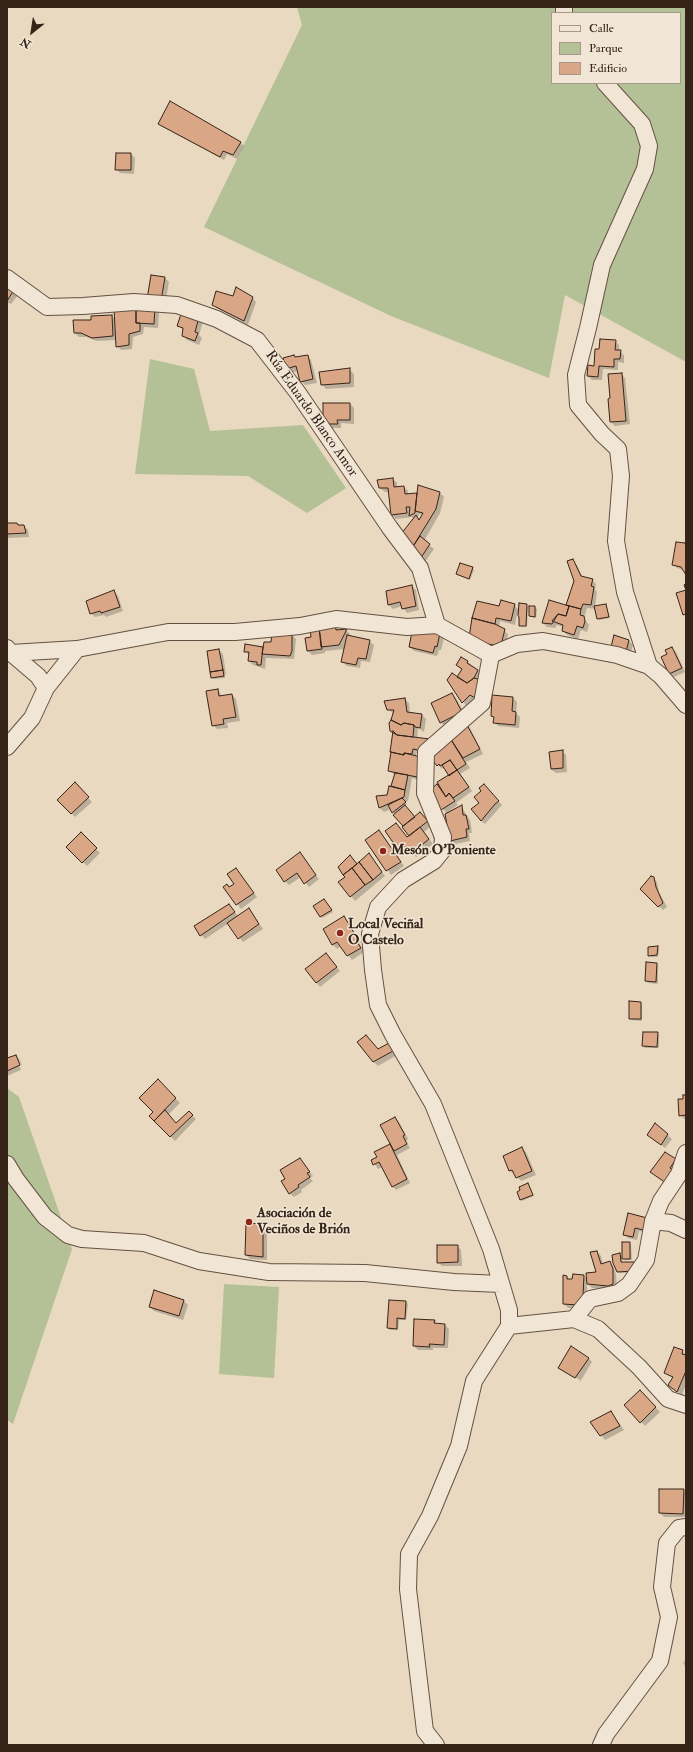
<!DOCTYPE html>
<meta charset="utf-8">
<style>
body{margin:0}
#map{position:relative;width:693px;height:1752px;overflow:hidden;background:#e9d9c0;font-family:"IM FELL Double Pica",serif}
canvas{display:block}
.frame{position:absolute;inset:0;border:8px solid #372419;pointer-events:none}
.legend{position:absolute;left:551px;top:12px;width:130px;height:72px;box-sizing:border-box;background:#f1e6d6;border:1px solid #a7988a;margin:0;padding:5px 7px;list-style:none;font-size:12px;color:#372419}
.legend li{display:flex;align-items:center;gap:8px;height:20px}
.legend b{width:20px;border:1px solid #a7988a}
.north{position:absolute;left:12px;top:12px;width:40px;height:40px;-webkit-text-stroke:3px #f1e6d6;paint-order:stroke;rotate:210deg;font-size:11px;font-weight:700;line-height:16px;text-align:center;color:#372419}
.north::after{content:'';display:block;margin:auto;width:14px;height:18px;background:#372419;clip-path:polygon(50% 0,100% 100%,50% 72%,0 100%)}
</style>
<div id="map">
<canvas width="693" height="1752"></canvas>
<div class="frame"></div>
<ul class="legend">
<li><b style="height:5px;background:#f1e6d6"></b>Calle</li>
<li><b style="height:11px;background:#b4c095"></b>Parque</li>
<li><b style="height:11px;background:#d9a785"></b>Edificio</li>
</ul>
<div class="north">N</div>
</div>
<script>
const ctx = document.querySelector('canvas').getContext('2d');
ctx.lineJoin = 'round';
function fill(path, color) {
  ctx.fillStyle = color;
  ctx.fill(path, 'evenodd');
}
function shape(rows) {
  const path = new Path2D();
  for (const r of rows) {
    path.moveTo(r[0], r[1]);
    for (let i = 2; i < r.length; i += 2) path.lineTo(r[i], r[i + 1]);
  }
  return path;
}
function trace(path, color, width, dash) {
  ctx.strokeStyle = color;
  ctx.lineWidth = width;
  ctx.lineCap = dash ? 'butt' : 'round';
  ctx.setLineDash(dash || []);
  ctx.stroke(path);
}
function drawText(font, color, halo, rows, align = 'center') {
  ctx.font = font + ' "IM FELL Double Pica",serif';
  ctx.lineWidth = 3;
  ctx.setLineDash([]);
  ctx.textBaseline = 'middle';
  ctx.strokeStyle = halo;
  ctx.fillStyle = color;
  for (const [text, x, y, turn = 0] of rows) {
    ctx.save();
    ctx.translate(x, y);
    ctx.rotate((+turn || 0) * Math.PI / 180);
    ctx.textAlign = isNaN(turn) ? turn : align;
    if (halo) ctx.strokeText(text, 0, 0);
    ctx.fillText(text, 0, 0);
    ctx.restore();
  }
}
const green = shape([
 [297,7,686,7,686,362,565,295,549,378,391,316,204,227,302,25],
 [552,13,680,13,680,83,552,83],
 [150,359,194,369,210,431,303,425,346,488,307,513,248,476,135,474],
 [7,1088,19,1097,72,1249,13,1424,7,1420],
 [224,1284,279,1287,274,1378,219,1374]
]);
const shadow = shape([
 [159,123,240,142,244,146,237,159,227,154,224,160,163,127],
 [131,154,135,158,134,174,120,173,116,169],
 [151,276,165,278,169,282,165,305],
 [7,287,18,295,11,304,7,302],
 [252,297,256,302,248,325,217,308,213,304,234,298],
 [155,308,159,312,158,328,144,327,143,334,133,337,132,349,121,350,117,346,116,340,97,341,86,337,79,337,75,333,92,321,112,316,115,320],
 [182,312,203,322,199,335,202,338,199,345,187,340,183,336,184,330,178,325],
 [615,341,619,345,619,351,624,355,624,363,618,362,618,370,603,369,602,380,592,380,588,376,595,367,600,350],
 [307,356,311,360,317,383,305,385,301,381,298,371,291,373,287,369,295,358],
 [350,370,354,374,354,387,326,389,322,384],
 [621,374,625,378,630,424,615,426,611,422],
 [350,404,354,408,354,424,341,423,341,428,330,428,326,424],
 [393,479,397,483,397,488,404,487,408,491,408,495,440,493,444,497,440,513,424,541,434,549,425,562,402,534,414,519,412,517,396,519,392,515,390,492,385,492,380,488],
 [419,514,423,515,420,520,418,518],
 [7,524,17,524,19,526,24,526,28,530,29,537,8,538],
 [677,543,686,546,686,573,684,570,677,568,673,564],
 [572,561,577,565,583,578,592,580,596,584,595,590,597,592,595,607,606,605,610,618,599,620,596,609,587,608,584,618,589,625,587,632,581,630,578,639,567,635,563,631,564,627,556,625,556,628,547,627,543,623,567,606,575,581],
 [472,568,474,570,470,580,457,573],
 [412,586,416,590,419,610,407,613,402,606,393,609,389,605],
 [114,591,118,596,123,611,106,617,104,615,95,617,91,613],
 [514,605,519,610,526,605,528,607,527,627,520,625,520,617,517,614,515,625,500,621,499,627,508,634,506,645,503,649,483,646,500,608],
 [535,607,537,609,536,618,530,616],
 [335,625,339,631,346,630,350,634,349,636,369,641,374,645,370,662,361,661,360,668,347,666,342,662,345,649,325,651,325,653,312,655,308,651,312,638],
 [440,634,444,638,441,650,439,650,437,656,414,651,410,647],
 [292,635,296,639,294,659,266,658,265,669,253,665,249,661,249,655,245,651,246,645,264,648],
 [629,641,633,645,630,655,616,651],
 [672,648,676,652,685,672,674,677,670,673],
 [219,650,223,654,226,674,225,674,225,678,214,679,212,678],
 [461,658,468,662,482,674,479,702,474,698,467,707,448,680,458,678,463,670,457,665],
 [218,690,222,697,232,695,236,699,240,721,227,723,228,728,217,729,213,725],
 [452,694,456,698,466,716,445,726,440,722],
 [493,696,513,698,517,702,516,713,520,717,519,728,498,726,494,722,495,719,492,716],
 [405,699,409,703,410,713,422,715,426,719,424,732,418,728,417,738,427,755,416,753,416,757,421,781,412,778,408,801,405,802,407,804,405,806,415,818,424,818,431,826,424,832,433,844,416,857,407,847,402,851,398,847,411,836,391,809,384,812,380,808,378,797,387,796,395,775,389,771,394,733,394,714,388,709],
 [466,724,470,728,483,754,466,762,470,768,460,774,472,791,456,803,458,805,448,812,449,813,461,806,470,820,472,833,469,833,470,841,455,844,450,840,447,814,430,791,439,784,438,782,449,775,445,769,443,768,442,769,432,758],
 [562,751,566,755,567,772,556,773,551,769,550,753],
 [75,784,92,802,75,817,58,800],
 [484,786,502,805,485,824,481,821,480,803],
 [81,834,100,853,87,866,68,847],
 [383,836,404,866,391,875,367,840],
 [300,854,319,879,309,887,301,877,289,885,285,881],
 [369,854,385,876,355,901,340,882,347,878,339,867,357,864],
 [236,869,257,897,241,909,225,887,230,888,235,884],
 [653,878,657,882,659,892,667,907,663,910,641,889],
 [326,902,333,912,322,918,321,916],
 [229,905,238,916,249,909,263,929,243,942,229,923,205,939,195,927],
 [344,917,361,942,359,943,364,952,352,960,341,946,337,949,333,945,324,930],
 [658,947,659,949,658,957,650,957,649,955],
 [326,954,340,971,320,987,306,969],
 [657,964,658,965,658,984,648,983,646,981],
 [640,1003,642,1004,642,1021,632,1020,630,1018],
 [657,1033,659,1035,659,1048,645,1048,643,1046],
 [389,1044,397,1055,378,1066,374,1062,378,1050],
 [16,1056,20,1060,23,1069,7,1076,7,1060],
 [17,1060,19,1060,23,1069,21,1070],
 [158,1081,180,1103,168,1115,176,1124,189,1112,196,1119,175,1141,151,1116,154,1112],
 [686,1096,686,1119,684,1119,680,1115],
 [395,1118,399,1122,408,1139,406,1141,410,1148,397,1155,410,1183,396,1190,392,1186,382,1167,378,1169,372,1160,378,1157,375,1152,392,1144],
 [655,1124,672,1139,665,1148,648,1135],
 [522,1148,526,1152,536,1175,521,1181,515,1174,510,1171],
 [300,1159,313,1176,310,1178,313,1181,301,1190,302,1192,294,1197,289,1193,287,1179],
 [675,1160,673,1188,656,1176],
 [528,1184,534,1196,522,1201,521,1199],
 [628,1214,652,1234,639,1231,637,1240,628,1238,624,1234],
 [247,1224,263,1225,267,1229,267,1260,250,1259,246,1255],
 [629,1243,631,1245,632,1260,625,1260,622,1257,622,1263,633,1263,635,1264,635,1272,620,1273,618,1271,620,1254,623,1258],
 [457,1246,461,1250,462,1266,442,1266,438,1262],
 [597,1252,601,1256,603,1264,609,1262,613,1266,616,1274,617,1288,612,1290,592,1288,587,1283,587,1300,582,1309,568,1308,564,1304,566,1276,570,1280,584,1276,588,1280,597,1273],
 [155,1292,184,1301,188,1305,183,1320,154,1311,150,1307],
 [406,1302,408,1304,406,1320,399,1320,398,1330,390,1330,388,1328],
 [434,1321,438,1325,445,1325,449,1329,448,1348,433,1348,433,1350,418,1350,414,1346],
 [682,1351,686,1355,686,1384,682,1395,674,1389,673,1378,665,1373],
 [588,1358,592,1362,580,1382,580,1380,559,1368],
 [644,1395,660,1412,645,1426,625,1405],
 [611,1412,624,1430,605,1440,592,1422],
 [683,1490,686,1493,686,1517,664,1517,660,1513],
 [686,1661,686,1669,683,1662]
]);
const building = shape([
 [170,101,241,142,233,155,223,151,220,157,158,124,170,101],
 [116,153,131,153,131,170,115,170,116,153],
 [151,275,165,277,161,301,147,299,151,275],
 [7,286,14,290,7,301,7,286],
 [236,287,253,297,244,321,212,305,216,291,233,296,236,287],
 [136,307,136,323,140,323,140,331,129,334,129,345,116,347,114,309,136,307],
 [136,307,155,307,154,324,136,323,136,307],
 [182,311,199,317,195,332,198,333,195,341,182,336,183,328,177,326,182,311],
 [112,315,113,336,92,338,81,333,74,333,73,320,91,320,91,316,112,315],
 [600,339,616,340,615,350,621,350,620,359,614,359,614,367,599,366,598,377,587,376,588,365,594,366,595,349,599,349,600,339],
 [294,355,295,357,308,355,313,379,300,382,296,366,286,369,283,358,294,355],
 [350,368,350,383,321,385,319,372,350,368],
 [622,373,626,421,610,422,608,399,610,398,608,374,622,373],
 [323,403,350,403,350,420,337,420,338,424,325,424,323,418,323,403],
 [393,478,394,487,404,486,405,494,417,493,415,513,409,516,410,507,406,507,407,513,391,515,388,488,379,488,377,480,393,478],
 [418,485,440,492,436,509,412,548,401,534,416,515,419,520,423,513,415,511,418,485],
 [7,523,17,523,18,525,24,525,26,533,7,534,7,523],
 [420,536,430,544,420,559,412,548,420,536],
 [676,542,685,543,686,546,686,575,681,567,672,565,676,542],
 [573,559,581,576,593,579,591,586,594,587,591,605,583,604,581,609,566,605,574,581,567,561,573,559],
 [460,563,473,567,469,579,456,574,460,563],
 [686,583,686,614,683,615,676,593,686,590,684,585,686,583],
 [412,585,416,606,402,609,400,602,388,605,386,591,412,585],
 [114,590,120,607,101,613,100,611,90,614,86,601,114,590],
 [501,600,515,604,511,621,496,618,495,624,472,618,477,601,499,606,501,600],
 [549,600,569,606,566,616,558,614,552,624,542,623,549,600],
 [519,603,527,604,526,626,519,626,519,617,518,616,519,603],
 [606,604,609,617,597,619,594,606,606,604],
 [529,606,535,606,535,617,529,616,529,606],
 [569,606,581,609,580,615,584,616,585,621,583,628,577,626,574,635,562,631,563,625,552,621,558,614,566,616,569,606],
 [472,618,495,624,505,629,502,641,498,646,478,642,469,638,472,618],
 [335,624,336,630,347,629,339,645,321,647,319,627,335,624],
 [319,627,322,649,307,651,305,638,311,637,310,628,319,627],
 [413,627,440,633,437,647,435,646,433,653,409,647,413,627],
 [272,633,292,634,292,651,290,656,262,654,264,642,271,642,272,633],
 [347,635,370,640,366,659,358,658,356,665,341,662,347,635],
 [614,635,629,640,626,652,611,647,614,635],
 [245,644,263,647,261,665,257,665,257,662,248,661,249,652,244,652,245,644],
 [672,647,682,668,669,674,661,657,667,654,665,650,672,647],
 [219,649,223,670,210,672,207,651,219,649],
 [461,657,468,661,467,663,478,670,474,678,467,683,457,677,462,669,456,665,461,657],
 [223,670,224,676,211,678,210,672,223,670],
 [452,673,467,683,474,678,482,680,480,691,475,698,470,695,462,703,447,680,452,673],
 [218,689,219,696,232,694,236,717,223,719,224,724,212,726,206,691,218,689],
 [452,693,462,712,440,723,431,703,452,693],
 [492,695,513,697,512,711,516,712,515,725,493,723,494,717,491,716,492,695],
 [405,698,407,712,422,714,420,728,415,727,414,725,404,723,401,725,391,720,394,710,387,710,384,701,405,698],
 [391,720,401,725,404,723,414,725,413,737,397,735,390,731,389,723,391,720],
 [466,723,480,749,463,758,450,738,466,723],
 [393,731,397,735,430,739,423,751,413,749,412,754,404,753,404,755,390,752,393,731],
 [450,738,466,764,457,770,450,760,440,766,439,764,437,766,431,758,450,738],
 [563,750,563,768,551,769,549,752,563,750],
 [391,752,404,755,404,753,421,757,417,777,388,771,391,752],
 [450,760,457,770,449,776,442,765,450,760],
 [457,770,469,787,453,798,449,793,446,797,437,782,457,770],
 [395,773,408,775,405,790,391,786,395,773],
 [75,782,89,797,71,814,57,800,75,782],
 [437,784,446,797,449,793,455,801,441,810,429,791,437,784],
 [484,784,499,801,495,804,481,821,471,809,479,803,474,797,481,791,479,788,484,784],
 [389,786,405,790,404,797,379,808,376,796,387,795,389,786],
 [402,798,406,802,392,813,388,805,402,798],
 [405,805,415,817,403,826,393,815,405,805],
 [462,805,463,815,466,815,469,829,466,829,467,837,450,841,445,814,462,805],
 [420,812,428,821,409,836,402,827,420,812],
 [396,823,407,837,420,827,429,839,411,854,403,844,397,848,385,831,396,823],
 [379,830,401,862,386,871,365,840,379,830],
 [81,832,97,848,82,863,66,847,81,832],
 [300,852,316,875,304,884,297,873,284,882,276,870,300,852],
 [369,853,382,872,373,880,359,862,369,853],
 [350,855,357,864,343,875,338,867,350,855],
 [359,862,373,880,365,885,352,868,359,862],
 [236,868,254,893,236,905,223,887,227,884,229,887,234,884,227,874,236,868],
 [352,868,365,885,350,897,338,882,345,877,343,875,352,868],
 [651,876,654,877,656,887,663,903,658,907,640,889,651,876],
 [324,899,332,910,320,917,313,906,324,899],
 [229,904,235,912,200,936,194,926,229,904],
 [249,908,259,924,238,939,227,923,249,908],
 [344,916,357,938,355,939,361,948,347,956,337,942,332,945,323,929,344,916],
 [658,946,657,955,648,956,648,947,658,946],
 [326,953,337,967,316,983,305,969,326,953],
 [646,962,657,963,656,982,645,981,646,962],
 [629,1001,641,1002,641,1019,629,1019,629,1001],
 [643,1032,658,1032,657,1047,642,1046,643,1032],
 [366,1035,378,1049,389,1043,393,1051,373,1062,357,1042,366,1035],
 [16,1055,20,1065,7,1071,7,1058,16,1055],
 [158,1079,176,1098,154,1121,149,1116,153,1112,139,1098,158,1079],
 [683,1095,686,1095,686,1115,679,1116,678,1099,683,1099,683,1095],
 [165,1110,176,1123,189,1111,193,1115,170,1137,154,1121,165,1110],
 [395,1117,405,1135,403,1136,407,1144,394,1151,380,1125,395,1117],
 [655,1123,668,1134,661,1145,647,1135,655,1123],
 [390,1144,407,1179,392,1187,379,1162,373,1165,371,1160,377,1157,374,1152,390,1144],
 [522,1147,532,1171,516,1178,512,1170,509,1171,503,1156,522,1147],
 [665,1152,676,1159,670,1168,677,1173,669,1185,650,1172,665,1152],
 [300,1158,310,1172,307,1173,310,1177,298,1185,299,1187,289,1194,281,1181,285,1179,280,1170,300,1158],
 [528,1183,533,1195,520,1200,517,1192,520,1190,519,1187,528,1183],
 [628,1213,651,1219,648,1231,635,1228,633,1237,623,1235,628,1213],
 [246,1223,263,1224,263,1257,245,1255,246,1223],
 [622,1242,630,1242,630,1259,622,1259,622,1242],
 [437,1245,458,1245,458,1262,437,1263,437,1245],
 [597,1251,601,1264,610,1261,613,1269,613,1284,608,1286,587,1284,586,1273,596,1272,590,1252,597,1251],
 [620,1253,621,1262,634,1262,634,1271,617,1272,613,1263,612,1255,620,1253],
 [573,1274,584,1275,583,1295,578,1305,563,1304,563,1275,567,1276,567,1279,572,1279,573,1274],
 [154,1290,184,1300,179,1316,149,1307,154,1290],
 [389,1300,406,1301,405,1319,397,1318,397,1329,387,1328,389,1300],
 [414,1319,435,1320,434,1323,445,1324,444,1345,429,1344,430,1347,413,1346,414,1319],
 [571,1346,589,1358,575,1378,558,1368,571,1346],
 [674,1347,683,1350,682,1354,686,1355,686,1371,677,1392,668,1385,673,1377,664,1373,674,1347],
 [640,1390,656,1407,640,1423,624,1405,640,1390],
 [611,1411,620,1426,600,1436,590,1422,611,1411],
 [659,1489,684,1489,683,1514,659,1513,659,1489]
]);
const street = shape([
 [564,13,564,7],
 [605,83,642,124,649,146,645,169,602,265,588,328,576,375,578,405,602,434,618,449,621,476,616,541,625,592,649,666],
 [7,278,47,307,83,306,134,302,177,305,217,319,257,340,298,393,390,528,420,568,437,625,491,655],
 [7,648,11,653,77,649],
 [11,653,38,676,46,688],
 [491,655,517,644,543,641,617,655,649,666,661,676,686,705],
 [7,747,32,718,46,688,77,649,168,632,235,632,300,626,336,619,407,627,437,625],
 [7,1164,16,1179,45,1217,68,1235,82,1239,144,1243,199,1261,269,1272,365,1273,454,1282,501,1284],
 [653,1221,671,1223,686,1230],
 [574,1319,590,1299,618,1293,629,1285,646,1260,653,1221,661,1201,679,1174,686,1153],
 [509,1326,574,1319,598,1329,639,1367,668,1399,686,1405],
 [436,1745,425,1731,408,1589,409,1554,430,1516,459,1446,474,1381,509,1326,509,1310,491,1249,433,1104,393,1035,378,1005,373,970,370,934,378,907,403,880,434,861,442,851,443,837,425,793,426,752,482,703,491,655],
 [601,1745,606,1734,660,1661,669,1617,662,1587,667,1543,679,1528,686,1527]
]);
const markers = [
 [383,851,4,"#8f2418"],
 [340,933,4,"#8f2418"],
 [249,1222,4,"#8f2418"]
];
const streetNames = [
 ["Rúa Eduardo Blanco Amor",311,414,55]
];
const poiNames = [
 ["Mesón O'Poniente",391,851],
 ["Local Veciñal",348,925],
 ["O Castelo",348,941],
 ["Asociación de",257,1214],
 ["Veciños de Brión",257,1230]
];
fill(green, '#b4c095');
fill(shadow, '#0003');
fill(building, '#d9a785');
trace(building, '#372419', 1);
trace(street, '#645143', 18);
trace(street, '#f1e6d6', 16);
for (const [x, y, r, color] of markers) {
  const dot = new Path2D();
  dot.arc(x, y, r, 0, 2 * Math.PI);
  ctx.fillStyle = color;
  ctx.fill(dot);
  trace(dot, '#f1e6d6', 1.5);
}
drawText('14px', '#372419', '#f1e6d6', streetNames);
drawText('bold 14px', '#372419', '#f1e6d6', poiNames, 'left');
</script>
